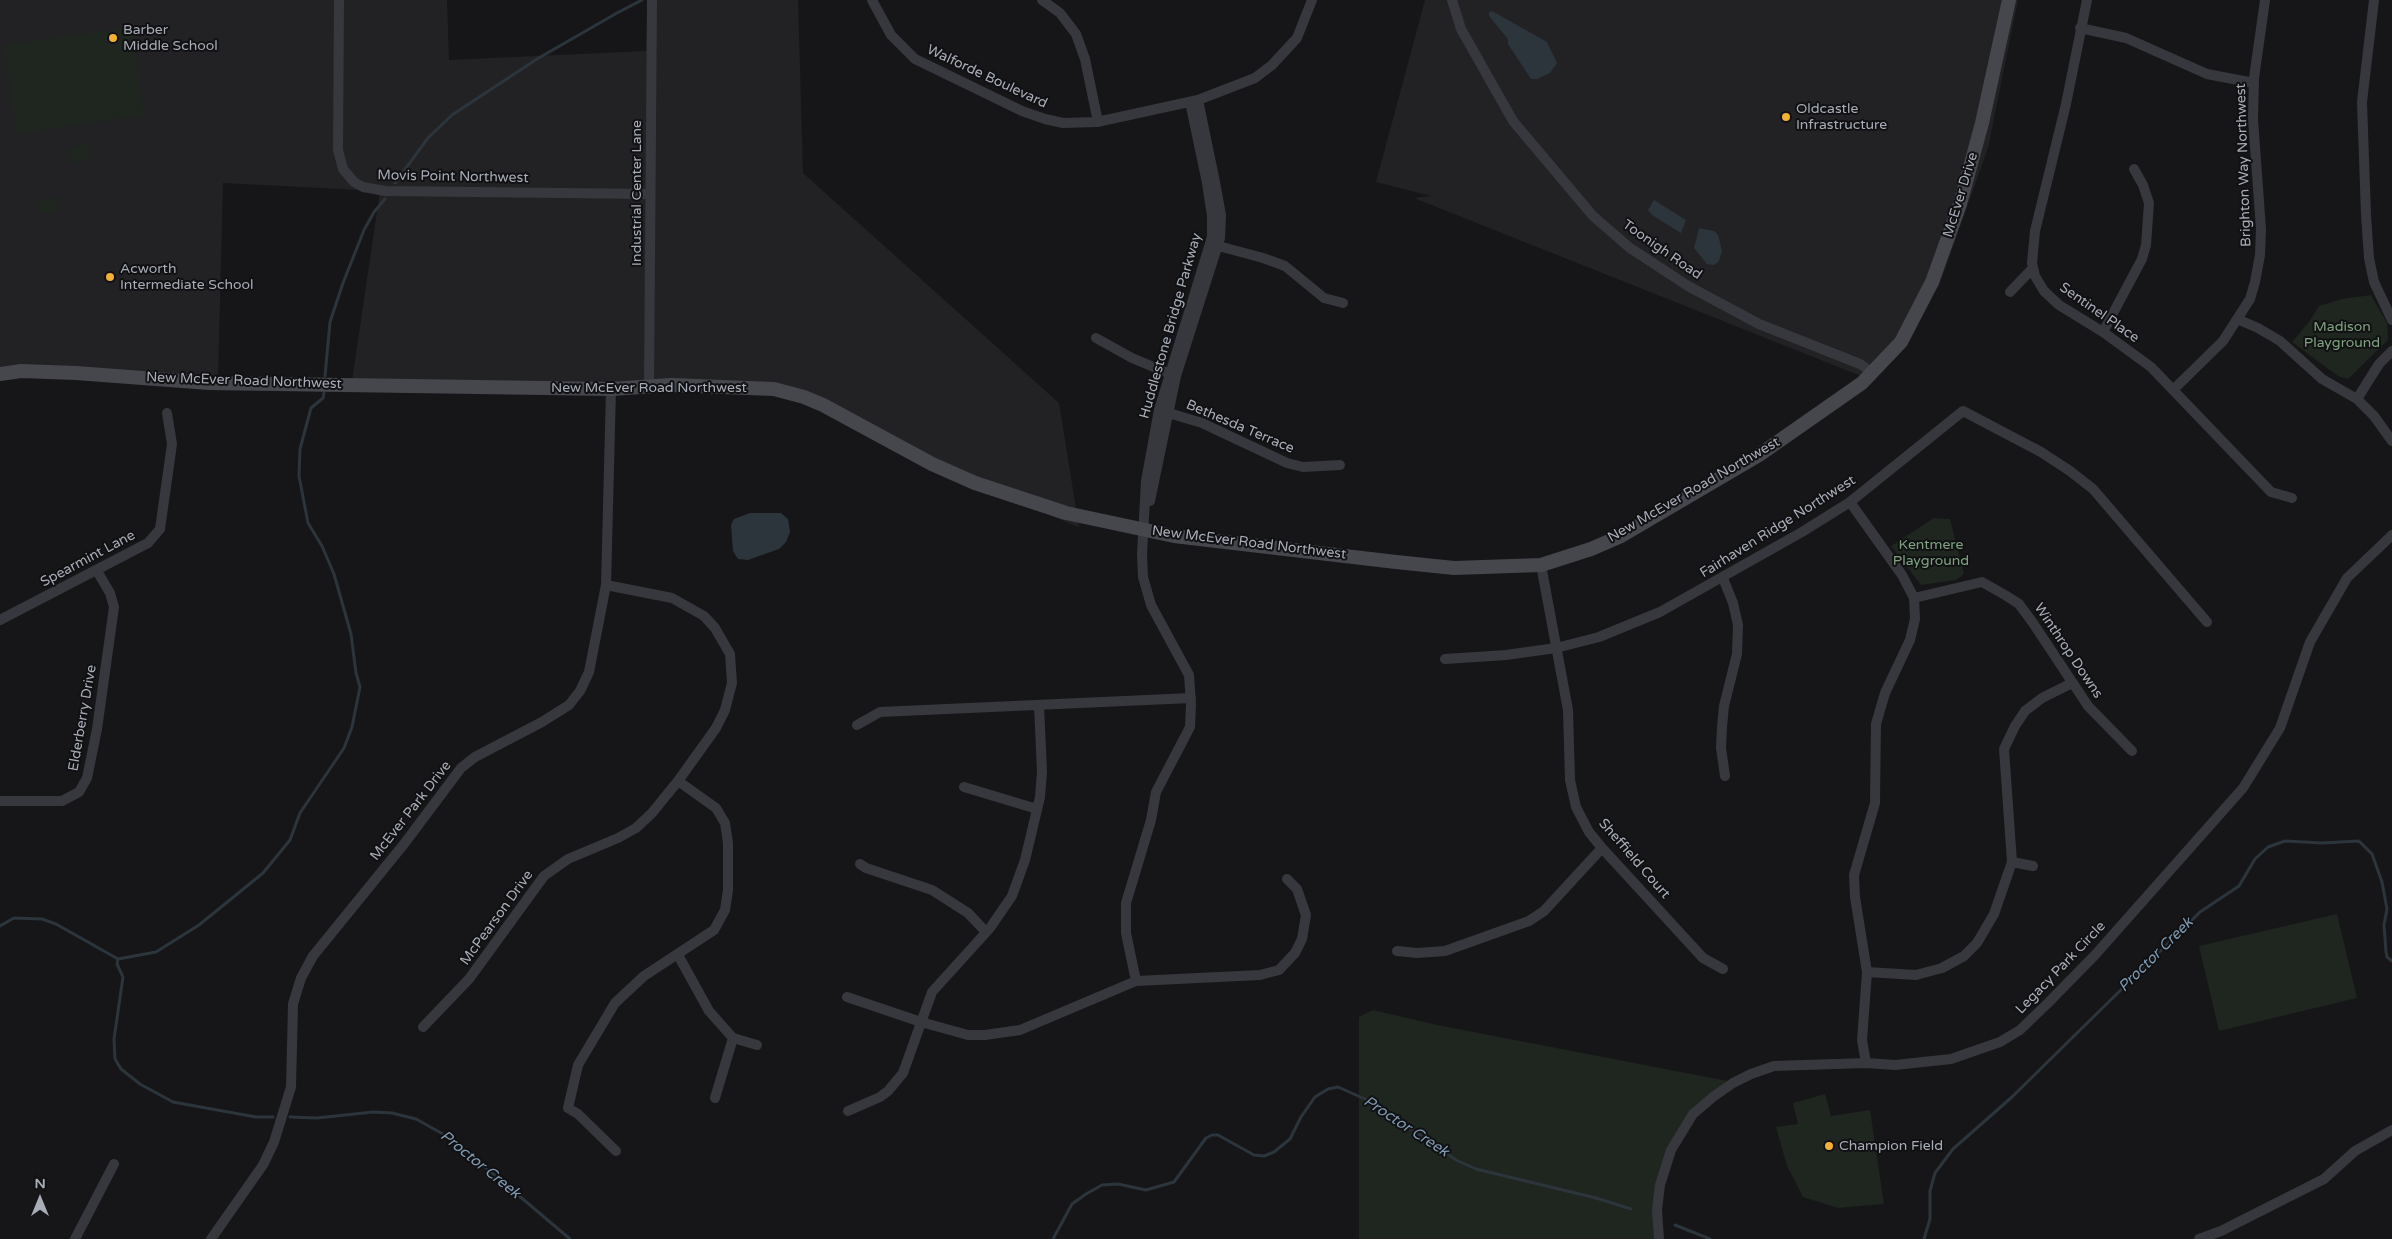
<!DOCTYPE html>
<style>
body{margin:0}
#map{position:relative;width:2392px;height:1239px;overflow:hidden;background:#161618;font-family:"Varela Round",sans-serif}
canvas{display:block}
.north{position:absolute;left:15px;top:1174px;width:50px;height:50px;-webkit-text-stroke:4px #111113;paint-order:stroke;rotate:0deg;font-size:14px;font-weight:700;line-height:20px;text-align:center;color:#a8adb8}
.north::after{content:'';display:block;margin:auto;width:18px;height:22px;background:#a8adb8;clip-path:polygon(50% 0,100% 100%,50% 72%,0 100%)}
</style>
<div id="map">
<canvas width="2392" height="1239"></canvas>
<div class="north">N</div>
</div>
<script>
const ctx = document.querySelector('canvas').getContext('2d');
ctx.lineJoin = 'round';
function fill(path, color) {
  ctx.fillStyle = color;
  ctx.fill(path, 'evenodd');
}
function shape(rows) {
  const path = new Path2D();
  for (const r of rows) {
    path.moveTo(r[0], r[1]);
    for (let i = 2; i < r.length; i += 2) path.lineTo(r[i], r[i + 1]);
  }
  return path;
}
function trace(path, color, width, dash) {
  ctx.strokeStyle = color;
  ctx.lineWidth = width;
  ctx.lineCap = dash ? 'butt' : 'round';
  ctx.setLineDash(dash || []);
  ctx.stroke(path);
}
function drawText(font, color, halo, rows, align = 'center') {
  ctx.font = font + ' "Varela Round",sans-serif';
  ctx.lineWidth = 4;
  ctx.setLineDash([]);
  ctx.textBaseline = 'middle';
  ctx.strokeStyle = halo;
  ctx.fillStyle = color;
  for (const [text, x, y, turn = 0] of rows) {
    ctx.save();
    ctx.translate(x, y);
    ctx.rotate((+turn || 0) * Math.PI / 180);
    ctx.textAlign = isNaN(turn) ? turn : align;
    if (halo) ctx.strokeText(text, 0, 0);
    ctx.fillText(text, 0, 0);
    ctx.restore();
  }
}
const built = shape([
 [0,0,447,0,449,60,646,51,648,0,798,0,803,173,1059,403,1079,527,972,484,860,422,747,385,352,381,380,191,223,183,218,378,0,372],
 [1425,0,2018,0,1988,148,1939,286,1871,380,1414,198,1431,196,1376,182]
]);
const green = shape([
 [132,27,144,115,17,134,4,45],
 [87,142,90,148,87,160,73,164,69,148],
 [58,197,59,204,56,211,40,212,37,201],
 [2371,295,2387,323,2388,340,2348,379,2338,376,2292,342,2309,322,2319,306,2342,299],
 [1934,518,1950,519,1964,574,1956,580,1921,585,1891,546],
 [2337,914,2357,998,2219,1031,2199,946],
 [1373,1010,1437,1025,1738,1083,1696,1107,1670,1148,1656,1239,1359,1239,1359,1017],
 [1825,1094,1831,1116,1870,1110,1884,1204,1838,1208,1803,1197,1787,1166,1776,1127,1798,1124,1793,1103]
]);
const water = shape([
 [1492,11,1547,42,1557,63,1550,73,1537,79,1531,79,1508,44,1508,39,1489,16,1489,12],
 [1654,200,1686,220,1681,233,1652,215,1648,210],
 [1699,228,1714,231,1718,235,1722,251,1719,261,1714,265,1707,264,1694,248],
 [750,513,781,513,788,519,790,532,786,542,779,549,748,560,738,559,733,551,731,525,734,519]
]);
const stream = shape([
 [395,183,428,138,452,115,537,59,617,13,642,0],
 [325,376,330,322,343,283,364,230,374,212,385,199],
 [0,926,14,918,42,919,56,924,118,959],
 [118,959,156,952,199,925,263,873,290,840,300,813,344,748,352,727,360,687,356,673,351,634,334,574,322,546,308,523,299,476,300,449,311,408,323,398,324,393],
 [118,959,117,964,123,977,114,1039,115,1059,121,1069,140,1084,173,1102,256,1117,273,1117],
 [290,1117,317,1118,373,1112,392,1113,416,1119,452,1139,570,1239],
 [1675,1225,1710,1239],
 [1053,1239,1072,1204,1086,1194,1102,1185,1118,1184,1146,1190,1174,1182,1206,1138,1212,1135,1218,1135,1254,1155,1264,1156,1274,1152,1290,1139,1301,1117,1315,1097,1328,1089,1338,1087,1374,1103,1456,1160,1476,1169,1596,1198,1631,1209],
 [1924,1239,1930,1219,1930,1191,1935,1173,1953,1149,2012,1097,2200,912,2239,886,2255,859,2268,847,2285,841,2322,843,2359,841,2372,854,2382,882,2387,909,2384,925,2386,952,2387,957,2392,961]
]);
const street = shape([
 [339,0,338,150,343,169,354,182,363,187,385,191,650,194],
 [872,0,891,35,915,59,1022,111,1045,119,1063,123,1097,122,1198,100,1255,78,1272,65,1297,38,1312,0],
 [1042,0,1060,13,1076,34,1085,59,1098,122],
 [1452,0,1461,29,1513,121,1593,216,1630,248,1688,286,1759,324,1860,364,1873,373],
 [2087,0,2066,104,2035,231,2032,263,2035,276,2044,291,2059,305,2103,332,2151,367,2271,492,2292,498],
 [2374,0,2362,102,2366,215,2369,258,2374,282,2392,320],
 [2080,28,2126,38,2207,74,2254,83],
 [1211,244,1263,258,1285,266,1324,298,1343,303],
 [2010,292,2033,268],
 [2237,319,2258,328,2280,341,2322,379,2357,399,2374,416,2392,441],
 [2103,332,2142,259,2146,245,2149,203,2143,185,2134,169],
 [1096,338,1132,358,1175,376],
 [649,387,652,0],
 [2174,389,2223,341,2250,299,2255,282,2260,255,2261,229,2253,119,2254,78,2265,0],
 [2357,399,2379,364,2392,351],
 [1162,411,1202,423,1287,463,1303,467,1340,465],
 [1150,501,1176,376,1220,238,1221,215,1215,182,1198,100],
 [1850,502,1902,575,1914,598,1915,619,1910,640,1885,693,1876,724,1875,803,1854,875,1855,897,1867,972,1862,1040,1866,1063],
 [1541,565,1568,710,1570,780,1576,807,1589,832,1602,848,1703,958,1723,969],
 [1723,578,1733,603,1738,625,1737,654,1724,706,1722,727,1721,748,1725,776],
 [1914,598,1982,582,2005,595,2019,604,2033,623,2088,706,2132,751],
 [0,620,148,543,160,529,172,444,167,413],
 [1445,659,1506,655,1556,648,1599,637,1660,612,1802,532,1850,502,1963,411,2041,452,2070,471,2093,489,2207,622],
 [857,725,880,712,1191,698],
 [964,787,1037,809],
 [0,801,62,801,79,792,87,778,97,729,114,607,110,593,97,571],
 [2012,862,2033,866],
 [860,864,866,868,932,890,968,913,986,932],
 [1397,951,1417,953,1445,951,1529,921,1544,911,1602,848],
 [678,955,709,1011,733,1038,757,1045],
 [1867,972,1916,975,1942,968,1964,956,1977,943,1994,914,2012,862,2004,749,2015,726,2025,711,2042,698,2072,683],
 [1136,981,1126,933,1126,903,1151,820,1156,792,1190,727,1191,704,1189,675,1151,605,1143,577,1142,554,1146,481,1159,410,1212,237,1212,216,1207,183,1190,102],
 [847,997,921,1022,968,1035,985,1035,1020,1030,1136,981,1260,975,1279,970,1295,953,1302,939,1306,915,1297,889,1287,879],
 [423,1027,469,979,544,876,568,859,618,838,636,828,652,813,678,781,716,728,725,710,732,683,730,654,715,628,704,616,672,598,606,585],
 [715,1098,733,1038],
 [848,1111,880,1097,888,1091,903,1073,932,992,990,928,1012,896,1025,860,1040,797,1042,772,1039,705],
 [616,1151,578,1114,568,1108,578,1065,615,1003,644,976,714,930,725,910,728,890,728,843,725,823,716,808,678,781],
 [75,1239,114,1164],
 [211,1239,263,1165,274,1142,291,1087,293,1004,301,978,313,956,404,844,461,768,475,757,542,722,569,705,580,691,589,672,606,585,611,389],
 [1659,1239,1657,1210,1660,1185,1671,1150,1693,1114,1713,1097,1733,1083,1751,1074,1774,1066,1866,1063,1895,1065,1951,1059,2000,1042,2020,1030,2049,1002,2095,955,2243,788,2280,728,2310,642,2347,578,2392,535],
 [2199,1239,2221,1231,2324,1179,2355,1151,2392,1130]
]);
const secondary = shape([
 [0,374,21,371,76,373,209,383,611,389,671,385,774,389,804,397,823,405,932,464,975,483,1066,513,1174,536,1396,562,1454,568,1541,565,1591,549,1621,536,1759,455,1862,383,1901,342,1932,282,1960,204,1982,123,2009,0]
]);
const markers = [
 [113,38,5,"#f2b134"],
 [1786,117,5,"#f2b134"],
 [110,277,5,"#f2b134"],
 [1829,1146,5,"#f2b134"]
];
const poiNames = [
 ["Barber",123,30],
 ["Middle School",123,46],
 ["Oldcastle",1796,109],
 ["Infrastructure",1796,125],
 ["Acworth",120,269],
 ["Intermediate School",120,285],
 ["Champion Field",1839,1146]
];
const streetNames = [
 ["Walforde Boulevard",987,77,25],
 ["Brighton Way Northwest",2244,165,-92],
 ["Movis Point Northwest",453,177,1],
 ["Industrial Center Lane",637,193,-90],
 ["McEver Drive",1961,195,-73],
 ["Toonigh Road",1662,250,35],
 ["Sentinel Place",2099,313,35],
 ["Huddlestone Bridge Parkway",1171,326,-74],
 ["New McEver Road Northwest",244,381,2],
 ["New McEver Road Northwest",649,388],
 ["Bethesda Terrace",1240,427,23],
 ["New McEver Road Northwest",1694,490,-30],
 ["Fairhaven Ridge Northwest",1778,527,-32],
 ["New McEver Road Northwest",1249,543,7],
 ["Spearmint Lane",88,559,-28],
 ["Winthrop Downs",2068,651,56],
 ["Elderberry Drive",83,718,-80],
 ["McEver Park Drive",411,811,-52],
 ["Sheffield Court",1634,859,49],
 ["McPearson Drive",497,918,-54],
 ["Legacy Park Circle",2061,968,-46]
];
const parkNames = [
 ["Madison",2342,327],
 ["Playground",2342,343],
 ["Kentmere",1931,545],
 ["Playground",1931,561]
];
const waterNames = [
 ["Proctor Creek",2156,955,-45],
 ["Proctor Creek",1406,1127,33],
 ["Proctor Creek",480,1165,39]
];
fill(built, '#222225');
fill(green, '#1e261f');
fill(water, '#2c353c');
trace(stream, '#2c353c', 3);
trace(street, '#37383d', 10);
trace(secondary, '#45474d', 14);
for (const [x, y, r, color] of markers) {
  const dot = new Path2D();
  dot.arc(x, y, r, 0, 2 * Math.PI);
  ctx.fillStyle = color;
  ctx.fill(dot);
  trace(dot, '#111113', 2);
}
drawText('14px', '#a8adb8', '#111113', poiNames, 'left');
drawText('14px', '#a8adb8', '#111113', streetNames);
drawText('14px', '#7fa381', '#111113', parkNames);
drawText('italic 15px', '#7f9bb3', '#111113', waterNames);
</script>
